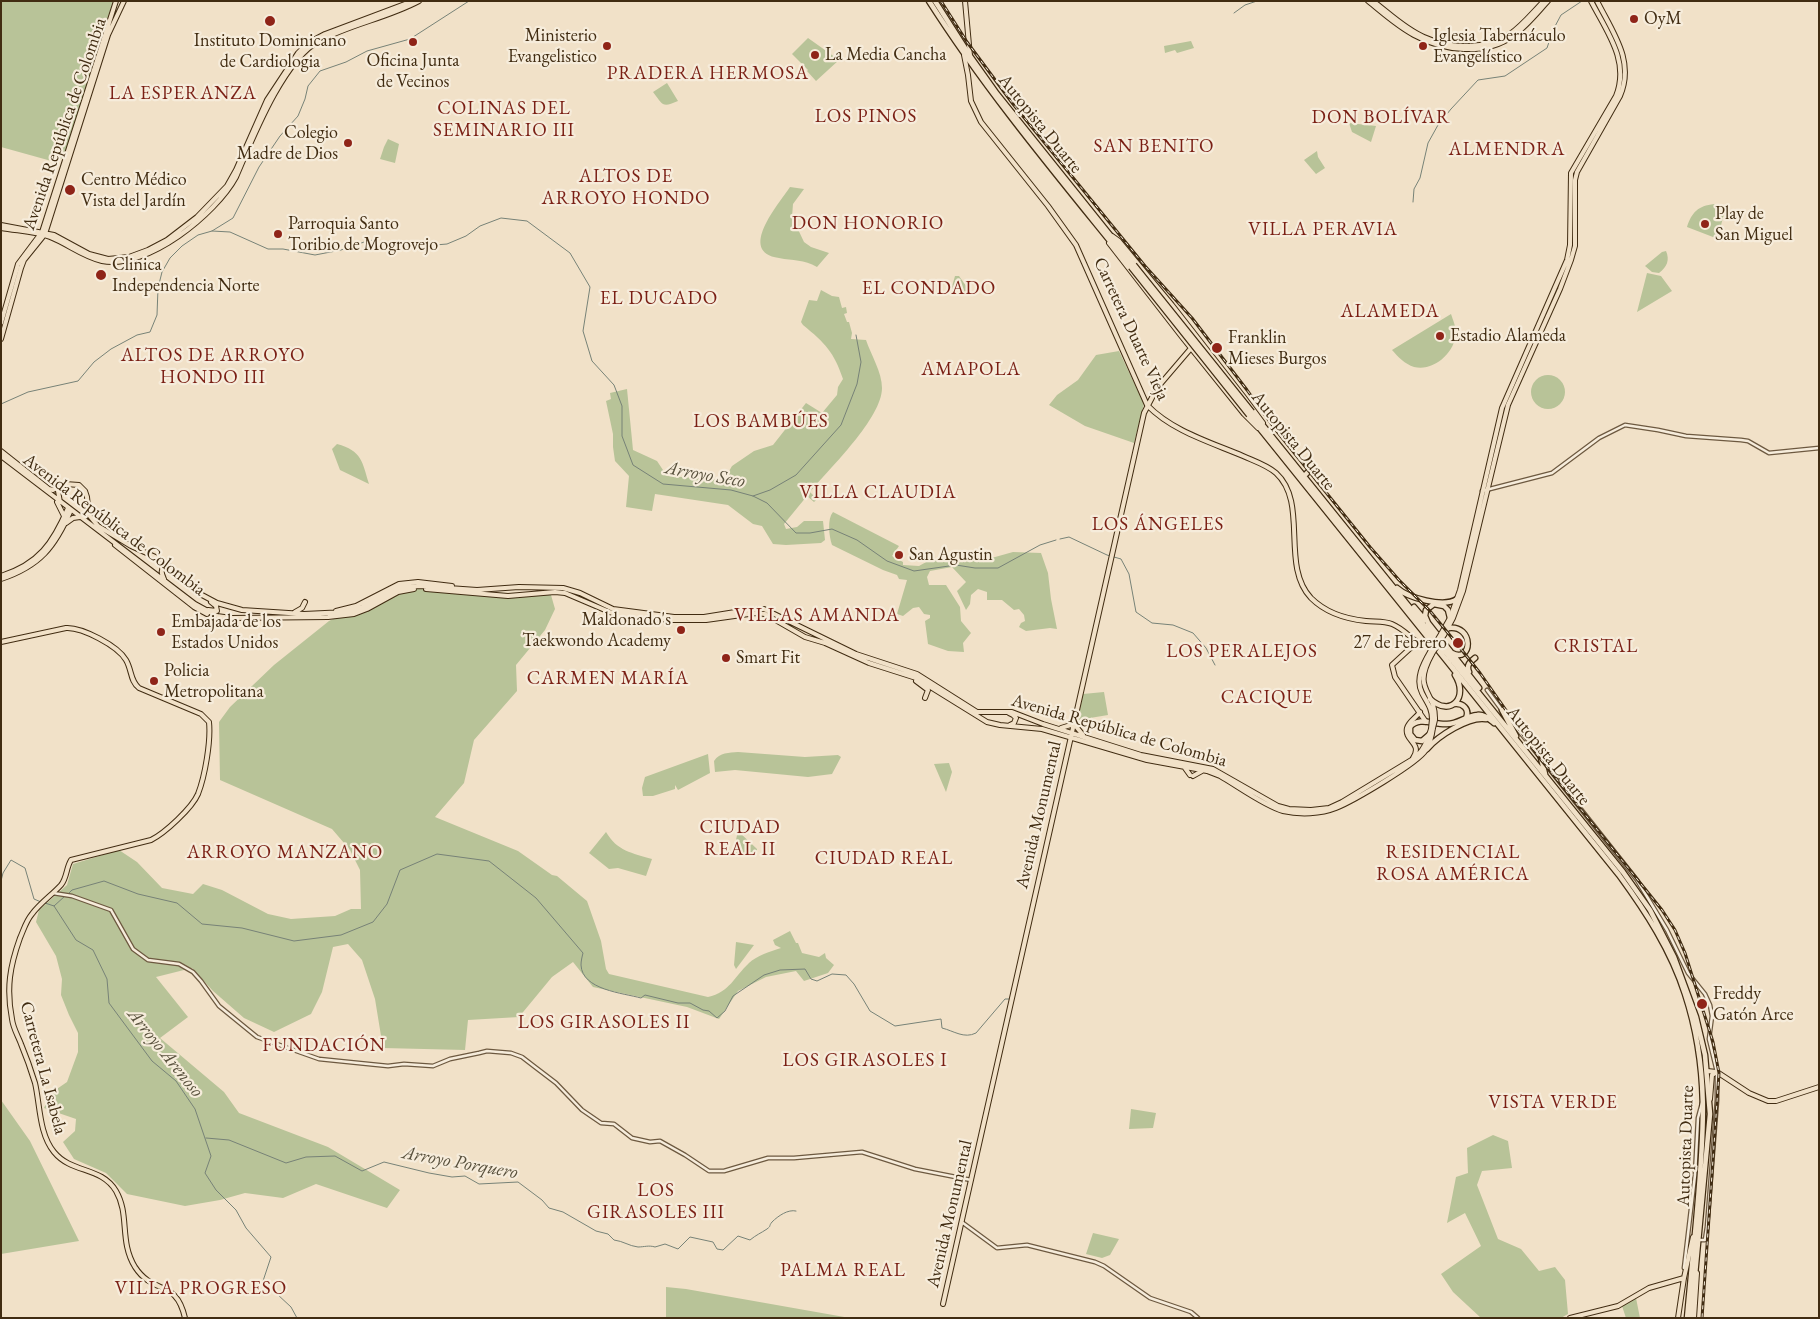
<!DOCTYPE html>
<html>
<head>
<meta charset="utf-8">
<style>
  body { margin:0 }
  #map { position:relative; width:1820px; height:1319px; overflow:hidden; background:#f1e1c8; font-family:"EB Garamond",serif }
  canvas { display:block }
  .frame { position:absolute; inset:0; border:2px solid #412c12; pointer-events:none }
</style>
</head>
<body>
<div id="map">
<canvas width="1820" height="1319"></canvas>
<div class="frame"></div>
</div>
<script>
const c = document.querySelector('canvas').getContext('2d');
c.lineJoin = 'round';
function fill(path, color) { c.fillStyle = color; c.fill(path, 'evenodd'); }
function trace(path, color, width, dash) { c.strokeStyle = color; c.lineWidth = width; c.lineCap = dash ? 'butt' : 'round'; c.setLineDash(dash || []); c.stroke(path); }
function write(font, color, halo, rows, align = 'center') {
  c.font = font + ' "EB Garamond",serif'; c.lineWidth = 4.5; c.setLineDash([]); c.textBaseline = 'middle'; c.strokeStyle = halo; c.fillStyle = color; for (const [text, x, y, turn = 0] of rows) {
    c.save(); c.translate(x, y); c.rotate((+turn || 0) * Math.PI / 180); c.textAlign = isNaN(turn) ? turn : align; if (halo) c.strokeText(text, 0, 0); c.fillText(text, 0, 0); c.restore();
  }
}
const green = new Path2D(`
  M1,1H113L64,157L55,162L1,147Z
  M808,38L839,60L816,81L807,71L808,70L792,54Z
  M1191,41L1194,48L1177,53L1175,50L1165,53L1164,46Z
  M667,83L678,101C662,108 663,105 653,92Z
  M1349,123L1376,126L1371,142L1352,132Z
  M388,139L399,144L395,163L380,159L384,147Z
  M1317,151L1318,157L1325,168L1316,174L1304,160Z
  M790,187L804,189L793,204L792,217L795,223L804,242L811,247L829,253L817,267C804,259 793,261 779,258C737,252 778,205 790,187Z
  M1714,204L1726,206L1718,237H1713L1687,227C1692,212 1698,206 1714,204Z
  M1666,251C1670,260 1667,267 1659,273L1652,272L1645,266L1662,252Z
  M1647,273L1661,276L1672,291L1637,312Z
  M955,276H959L969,290L964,292L951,290Z
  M821,290L832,296L839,297L842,308L846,307L847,313L844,314L847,322H849L852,333L851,339L866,340C871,355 882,372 882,388C882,418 830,468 810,492L817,499L814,502L807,496L784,524L786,529L797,527L804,521H823L825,540L821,543L786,545L773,544L762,526L753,524L728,505L655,494L652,511L626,507L629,476L615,461L613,447V434L606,401L611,399L610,393L627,389L633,450L657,461L667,476L724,480L732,466L754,451L773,445L806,403L822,413L837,395L838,387L843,379C834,352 825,343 803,325L801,322L809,300L817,301Z
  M1451,314C1453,320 1456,327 1456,333C1455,353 1433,372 1414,367C1405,364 1398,357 1392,350Z
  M1119,351L1144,404L1134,443L1085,426L1049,405L1057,395L1078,380L1096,355Z
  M1531 392a17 17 0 1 1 34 0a17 17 0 1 1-34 0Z
  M337,444C362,451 362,461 369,484L340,470L332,449Z
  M833,512L899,546L892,556L903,562V565L919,566L928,561L975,556L988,559L1013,552L1041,553L1048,573L1051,599L1057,629L1050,628L1026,631L1019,627L1021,623L1025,621L1024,615L1019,609L1014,610L1002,600H987V592L978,589L971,595L970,604L966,610L957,591L966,582L952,567L930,571L927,577L929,585H946L960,607L961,621L971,633L963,643L964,652L948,651L928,644L925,621L930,618V615L924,614L919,607L913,608L903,616L897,614L907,580L899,579L897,575L883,570L832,545C829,536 827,519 833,512Z
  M397,588L551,595L555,609L545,630L516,665L517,691L474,740L464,783L435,817L518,851L552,875L557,876L587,901L601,941L606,969L609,974L708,997C730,992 734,977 749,963C756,956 771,951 781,948L775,945L773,940L790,931L796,943H798L802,953L819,957L825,953L826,958L834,965L828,973L804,981L796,971L766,977L738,991L719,1019L687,1007L593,987L573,962L552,977L519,1017L468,1020L465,1050L383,1048L375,999L362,960L348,944L333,947L322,992L311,1014L274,1032L244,1018L213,991L192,968L156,977L188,1017L160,1038L224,1092L239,1113L328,1147L400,1190L387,1208L316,1184L283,1198L245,1193L220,1200L185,1206L127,1194L106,1173L74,1159L63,1142L75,1131L76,1119L44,1108L51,1093L67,1082L78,1052V1033L69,1015L61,995L62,979L56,956L36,922L39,910L67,885L73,864L119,850L137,862L162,888L193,894L203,884L222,890L268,914L291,919L335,916L351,909H361L360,870L350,850L332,829L220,780L219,722L230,707L274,665L329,621Z
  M1104,692L1108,715L1078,720L1083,694Z
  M738,752L805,757L838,755L841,757L832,774L808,777L735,770L715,772L714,761C720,752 729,753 738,752Z
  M708,754L710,773L678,790L675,785V789L653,796H643L642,788L645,777Z
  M949,763L952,772L946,792L934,764Z
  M738,831L757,849V852L733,856V853Z
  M606,832C617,851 632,853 652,859L646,876L618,868L609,869L589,853Z
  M736,942L754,945L736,969L734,965Z
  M1,1100L30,1141L79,1241L1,1254Z
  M1131,1109L1156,1113L1153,1128L1129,1129Z
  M1493,1135L1508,1141L1512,1168L1482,1171L1477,1185L1498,1239L1521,1249L1539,1271L1555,1267L1565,1280L1568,1314L1561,1318H1481L1453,1292L1441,1274L1481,1246L1465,1213L1447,1223L1456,1177L1468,1173L1467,1148Z
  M1093,1233L1119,1239L1110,1255L1102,1258L1086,1254Z
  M666,1287L686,1289L850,1318H666Z
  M1636,1298L1640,1318H1626L1622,1306Z`);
const stream = new Path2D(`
  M1234,13L1245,5L1257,1
  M1413,202L1414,189L1420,178L1428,143L1438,125L1451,109L1478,80L1505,76L1547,48L1553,30L1561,15L1582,1
  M212,231L230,232L268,249H283L315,255L341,250L370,240L385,244L423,246L447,244L466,236L480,226L501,218L527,221L570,253L590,287L583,331L592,361L614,385L622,406V436L633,465L663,484L731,490L753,496L767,503L796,533H810L832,529L857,540L887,561L914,571L956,565L975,568H998L1040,545L1056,540
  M1,404L28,392L78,381L94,362L111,349L137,335L150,332L157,315L158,288L162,272L170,258L182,246L198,235L212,231L233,218L259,167L280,136L298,116L305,99L308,86L320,71L346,62L367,51L410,39L469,1
  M753,496L770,490L796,475L841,425L857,384L861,362L856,335
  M1060,539L1069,537L1107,555L1121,559L1129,574L1136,612L1152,623L1173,625L1193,633L1206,648L1215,665
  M1,881L3,873L11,860L25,868L34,899L41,902
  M68,894L72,890L104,881L138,894L177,903L202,924L242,928L294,941L341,935L373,922L387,904L400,870L437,854L489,861L536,898L583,953C582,957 581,961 581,965C582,990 623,993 641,998L645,995L678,1003H690L703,1010L709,1011L717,1018L725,1011L733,996L764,975L780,970L805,969L811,979L817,981L832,974L846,975L854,984L870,1011L895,1026L941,1019L942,1028C954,1031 964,1039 976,1033L1005,999H1009
  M45,903L54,906L65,896
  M54,906L76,940L93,950L107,979L109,1003L152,1061L176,1081L195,1109L211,1156L205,1173L216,1190L236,1210L246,1228L271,1257L263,1281L291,1307L297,1318
  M206,1138L229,1140L286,1163L306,1157L335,1156L362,1171L384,1162L429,1173L452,1177L465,1176L479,1184L518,1182L542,1200L549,1208L563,1212L596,1231L608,1234L614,1240C623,1241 629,1246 638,1247C644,1247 649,1245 655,1247L665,1244L678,1249L690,1237L713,1242L717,1249L723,1250L738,1236L750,1240C756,1235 761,1233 767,1229C772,1225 768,1227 772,1222C778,1216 788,1209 796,1211`);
const minor = new Path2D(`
  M1482,491L1552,473L1599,438L1625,425L1658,430L1686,436L1741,440L1748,441L1769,453L1819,448
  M1487,690L1501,709
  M1508,717L1637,880L1667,930L1688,973L1705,994L1710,1005L1712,1016L1709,1039L1717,1072V1100L1707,1227L1705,1240H1699
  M53,893L72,896L111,910L133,949L148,960L179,964L193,972L201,981L219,1006L257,1037L319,1059L388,1066L404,1064L433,1066L450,1059L479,1053L487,1051L511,1053L522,1057L535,1067L556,1083L582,1110L601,1123L614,1124L632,1138L650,1142L660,1141L685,1155L709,1171H724L768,1158H794L862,1152L915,1169L971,1180
  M963,1223L997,1248L1027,1245L1095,1262L1104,1266L1150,1298L1191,1312L1198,1318
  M1684,1268L1695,1175L1698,1118L1702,1103`);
const major = new Path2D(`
  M965,1L970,56
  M1368,1C1383,13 1397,26 1414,35C1443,51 1485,56 1513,36C1526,27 1537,13 1548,1
  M1373,1C1389,13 1405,29 1424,37C1450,49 1486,50 1510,34C1523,25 1533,12 1544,1
  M964,55L968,75L971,101L981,122L1048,206L1076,245L1147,405C1172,431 1210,442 1243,456C1254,461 1267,465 1276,473C1309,503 1280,565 1311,598C1326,613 1346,619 1366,621C1375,622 1384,621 1392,624C1402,628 1409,636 1417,642L1392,665L1395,677L1426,722
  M1,225L54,235L89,254L108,259L129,257L148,250L167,240L197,217L227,186L236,170L267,100L298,53L308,43L325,34L413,1
  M1,228C17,231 35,231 50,237C68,244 83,257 102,261C147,270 216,214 236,177C252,140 283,60 319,41C351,24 387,18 419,1
  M1112,236L1119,241L1172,305L1243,396L1263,423
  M1109,243L1182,337L1244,414L1258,428
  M1,323L18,264L42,232L116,1
  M1,339L21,268L24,260L45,234L108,35L124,1
  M1,451L49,489L53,490L65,484L79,485L85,491L87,497L89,515L98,526L131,546L162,560L185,582L202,595L217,603L242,610L304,614L346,612L361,608L398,588L420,586L477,590L519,587L563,588L580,593L613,609L674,617H704L754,609H764L856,654L917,674L977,712H1012L1043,724L1141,755L1213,769L1278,806L1289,809L1311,810L1329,808L1342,802L1413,759C1424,751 1427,741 1431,729
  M1,456L195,604L217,616L231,618L328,617L354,614L367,609L398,592L414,589
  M57,502L64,516
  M60,502L58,491L62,485
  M66,523L73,518L80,517
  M115,545L194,607L207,614
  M1,576C39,564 53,543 68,508
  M1,579C40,566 55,547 71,510
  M164,579C162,574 160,571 164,566H169
  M426,589L508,596L555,592L565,593L612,613L669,620H706L756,613L765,614L805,637L825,643L869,663L916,678L987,722L1000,725L1042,729L1147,760L1207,771L1220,776C1236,785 1266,807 1283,811C1300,815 1321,814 1336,808C1353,801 1417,764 1426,750C1430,744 1432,735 1433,728
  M208,610L217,611L216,606L211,602
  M336,611L356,606L399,584L418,582L452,586
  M295,612L302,608L305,602
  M619,615L623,618L625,623
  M1441,634L1450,618L1460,590L1502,408L1567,260L1570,245L1571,173L1616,96C1630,61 1607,32 1591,1
  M1444,635L1453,618L1463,591L1508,405L1560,289L1571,260L1575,246V180L1577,172L1620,96C1635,61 1613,33 1597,1
  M1,642L66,628C82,627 118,646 126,660C132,670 130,681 139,688L201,714L209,722C211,741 205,776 198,794C192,808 165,833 151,840L71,860C66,868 67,878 61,885C52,895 40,903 32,914C26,921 24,929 20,938C10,966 6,988 12,1019C13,1028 18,1036 21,1044C26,1056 31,1070 35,1083C40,1104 39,1134 54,1152C72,1174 101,1166 116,1191C130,1215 119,1241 135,1267C154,1296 176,1278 185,1318
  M1430,652C1423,664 1415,679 1422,693C1427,703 1432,708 1432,719
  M1432,654C1411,692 1436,689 1435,720
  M916,681L928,690L925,698
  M1009,713L1013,715L1016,718L1014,723L1010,725
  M1061,728L1074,724L1083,735
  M1413,758C1423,743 1404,741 1407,728C1409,721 1416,718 1420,712
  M1185,768L1190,775
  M1193,776L1202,771
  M1707,1071L1717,1072L1749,1093L1768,1101H1776L1819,1087
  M1710,1099L1712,1075L1717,1072
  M943,1304L1144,413L1157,388L1198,340
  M1570,1318L1618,1306L1649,1288L1684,1278
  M1678,1318L1684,1278L1693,1237
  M1694,1318L1697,1273`);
const highway = new Path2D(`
  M929,1C989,95 1061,180 1131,267
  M935,1L970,56L997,94L1134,265
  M1252,412L1623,872L1650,910L1674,957L1696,1017L1705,1055L1710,1114L1691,1318
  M1249,415L1619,875C1646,912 1671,950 1685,994C1711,1073 1703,1142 1696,1223C1693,1255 1690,1286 1687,1318
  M1304,476L1311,469
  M1397,588C1408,598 1444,608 1457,599
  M1414,607L1425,620
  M1450,618L1448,610L1444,606L1434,604L1426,610L1425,616L1428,623L1479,688
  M1448,628C1474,624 1473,664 1452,653
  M1469,672C1466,665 1470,662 1475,658
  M1430,699C1451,718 1469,697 1455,675
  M1454,704C1463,703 1470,709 1466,718
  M1502,710L1516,736
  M1429,735L1422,741L1415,740L1410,734V727C1419,716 1434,725 1447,724C1458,724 1466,716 1477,715C1484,714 1489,719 1494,723
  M1427,749C1438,736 1469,716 1486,719
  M1541,758L1545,774`);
const rail = new Path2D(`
  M941,1L967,42L1013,104L1145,266L1192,318L1247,390L1275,429L1370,547L1399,580L1430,611L1457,644L1480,673L1538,756L1662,910L1675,930L1685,953L1713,1042L1719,1073L1702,1318`);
const majorBridge = new Path2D(`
  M1430,652L1441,634
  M1432,654L1444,635
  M1433,728L1435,720
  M1431,729L1432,719`);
const highwayBridge = new Path2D(`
  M1134,265L1252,412
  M1131,267L1249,415`);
const markers = [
  [1634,19,5,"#8f2418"],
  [270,21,6,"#8f2418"],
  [413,42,5,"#8f2418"],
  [607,46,5,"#8f2418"],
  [1423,46,5,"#8f2418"],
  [815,55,5,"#8f2418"],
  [348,143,5,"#8f2418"],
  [70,190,6,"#8f2418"],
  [1705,224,5,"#8f2418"],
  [278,234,5,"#8f2418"],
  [101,275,6,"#8f2418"],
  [1440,336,5,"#8f2418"],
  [1217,348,6,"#8f2418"],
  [899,555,5,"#8f2418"],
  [681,630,5,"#8f2418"],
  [161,632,5,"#8f2418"],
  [1458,643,6,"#8f2418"],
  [726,658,5,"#8f2418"],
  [154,681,5,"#8f2418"],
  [1702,1004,6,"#8f2418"]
];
const poiNames = [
  ["OyM",1644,19],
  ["Ministerio",597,36,"right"],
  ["Evangelistico",597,57,"right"],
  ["Iglesia Tabernáculo",1433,36],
  ["Evangelístico",1433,57],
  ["Instituto Dominicano",270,41,"center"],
  ["de Cardiologia",270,62,"center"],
  ["La Media Cancha",825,55],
  ["Oficina Junta",413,61,"center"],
  ["de Vecinos",413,82,"center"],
  ["Colegio",338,133,"right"],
  ["Madre de Dios",338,154,"right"],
  ["Centro Médico",81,180],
  ["Vista del Jardín",81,201],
  ["Play de",1715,214],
  ["San Miguel",1715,235],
  ["Parroquia Santo",288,224],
  ["Toribio de Mogrovejo",288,245],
  ["Clinica",112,265],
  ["Independencia Norte",112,286],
  ["Estadio Alameda",1450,336],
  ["Franklin",1228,338],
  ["Mieses Burgos",1228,359],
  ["San Agustin",909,555],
  ["Maldonado's",671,620,"right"],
  ["Taekwondo Academy",671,641,"right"],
  ["Embajada de los",171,622],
  ["Estados Unidos",171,643],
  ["27 de Febrero",1447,643,"right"],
  ["Smart Fit",736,658],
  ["Policia",164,671],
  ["Metropolitana",164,692],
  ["Freddy",1713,994],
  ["Gatón Arce",1713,1015]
];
const streetNames = [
  ["Avenida República de Colombia",65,124,-71],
  ["Autopista Duarte",1040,124,51],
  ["Carretera Duarte Vieja",1131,329,65],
  ["Autopista Duarte",1293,441,51],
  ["Avenida República de Colombia",114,525,37],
  ["Avenida República de Colombia",1119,731,16],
  ["Autopista Duarte",1548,756,51],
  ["Avenida Monumental",1039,815,-77],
  ["Carretera La Isabela",43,1068,75],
  ["Autopista Duarte",1686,1146,-88],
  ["Avenida Monumental",950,1214,-77]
];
const neighbourhoodNames = [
  ["PRADERA HERMOSA",708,74],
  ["LA ESPERANZA",183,94],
  ["COLINAS DEL",504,109],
  ["SEMINARIO III",504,131],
  ["LOS PINOS",866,117],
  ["DON BOLÍVAR",1381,118],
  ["SAN BENITO",1154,147],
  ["ALMENDRA",1507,150],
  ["ALTOS DE",626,177],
  ["ARROYO HONDO",626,199],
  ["DON HONORIO",868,224],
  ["VILLA PERAVIA",1323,230],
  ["EL CONDADO",929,289],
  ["EL DUCADO",659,299],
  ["ALAMEDA",1390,312],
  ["ALTOS DE ARROYO",213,356],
  ["HONDO III",213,378],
  ["AMAPOLA",971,370],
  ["LOS BAMBÚES",761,422],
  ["VILLA CLAUDIA",878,493],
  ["LOS ÁNGELES",1158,525],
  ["VILLAS AMANDA",817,616],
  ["CRISTAL",1596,647],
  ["LOS PERALEJOS",1242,652],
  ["CARMEN MARÍA",608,679],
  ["CACIQUE",1267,698],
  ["CIUDAD",740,828],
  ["REAL II",740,850],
  ["ARROYO MANZANO",285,853],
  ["RESIDENCIAL",1453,853],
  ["ROSA AMÉRICA",1453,875],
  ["CIUDAD REAL",884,859],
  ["LOS GIRASOLES II",604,1023],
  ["FUNDACIÓN",324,1046],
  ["LOS GIRASOLES I",865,1061],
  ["VISTA VERDE",1553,1103],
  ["LOS",656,1191],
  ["GIRASOLES III",656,1213],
  ["PALMA REAL",843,1271],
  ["VILLA PROGRESO",201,1289]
];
const waterNames = [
  ["Arroyo Seco",705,475,10],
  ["Arroyo Arenoso",165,1053,51],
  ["Arroyo Porquero",460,1163,10]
];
fill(green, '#b8c398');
trace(stream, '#778277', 1);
trace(minor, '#6d5940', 5);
trace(major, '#412c12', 6);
trace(highway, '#412c12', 7);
trace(minor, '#f6ecdb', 2.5);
trace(major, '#f1e1c8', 4);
trace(highway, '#f1e1c8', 4.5);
trace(rail, '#412c12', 3);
trace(rail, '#f6ecdb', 1, [4]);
trace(majorBridge, '#412c12', 6, []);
trace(highwayBridge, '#412c12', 7, []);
trace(majorBridge, '#f1e1c8', 4);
trace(highwayBridge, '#f1e1c8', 4.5);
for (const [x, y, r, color] of markers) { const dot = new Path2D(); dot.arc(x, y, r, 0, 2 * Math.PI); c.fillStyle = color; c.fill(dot); trace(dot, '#f6ecdb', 2); }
write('18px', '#412c12', '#f6ecdb', poiNames, 'left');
write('18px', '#412c12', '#f6ecdb', streetNames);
c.letterSpacing = '1px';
write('19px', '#7a1f14', '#f6ecdb', neighbourhoodNames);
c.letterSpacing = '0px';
write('italic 19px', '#58503c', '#f6ecdb', waterNames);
</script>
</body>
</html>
